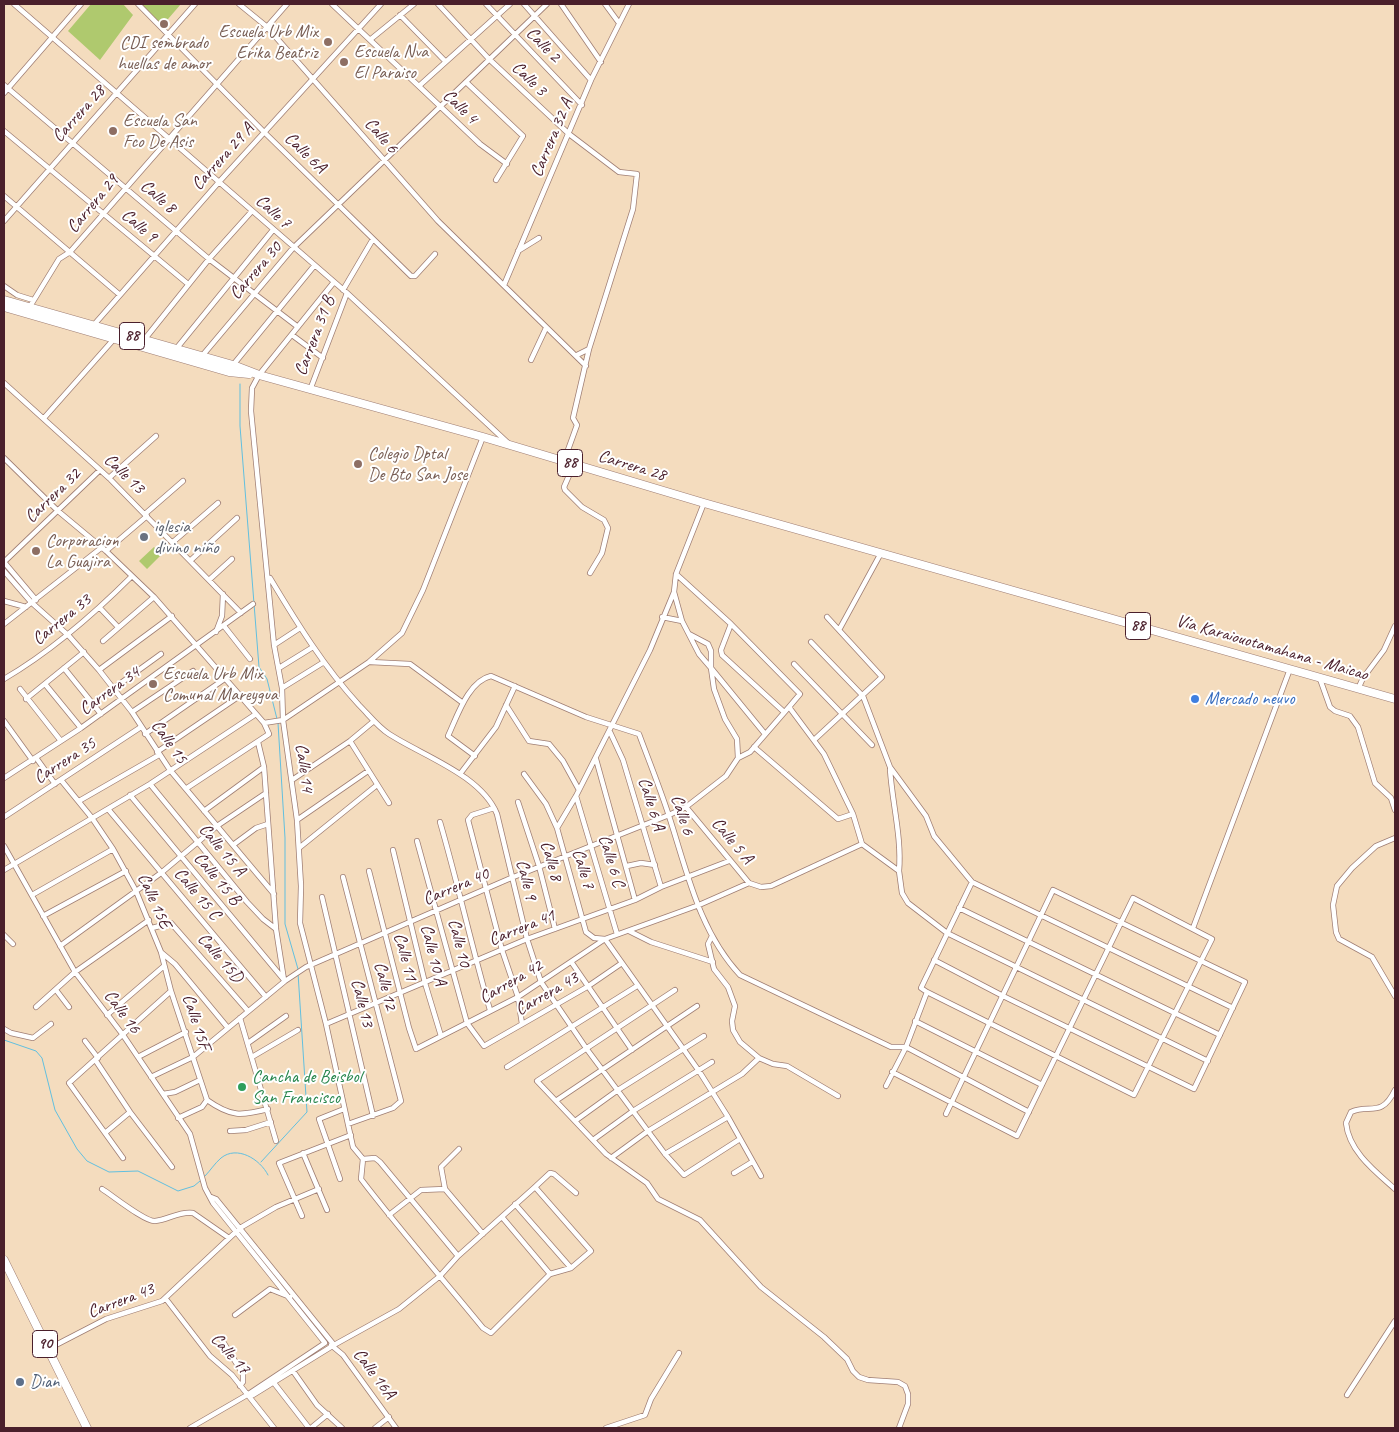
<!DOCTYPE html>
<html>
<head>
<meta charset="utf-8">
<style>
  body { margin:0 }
  #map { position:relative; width:1399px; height:1432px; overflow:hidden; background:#f4dcbe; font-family:Caveat,sans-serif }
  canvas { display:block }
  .frame { position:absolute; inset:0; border:5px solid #4a1f2b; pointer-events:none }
</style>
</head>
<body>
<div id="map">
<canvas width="1399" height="1432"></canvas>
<div class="frame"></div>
</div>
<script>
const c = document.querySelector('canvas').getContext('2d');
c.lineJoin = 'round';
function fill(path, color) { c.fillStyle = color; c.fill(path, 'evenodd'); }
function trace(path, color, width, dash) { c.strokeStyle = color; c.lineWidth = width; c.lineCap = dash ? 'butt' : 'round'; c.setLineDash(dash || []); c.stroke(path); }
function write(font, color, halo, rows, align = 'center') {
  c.font = font + ' Caveat,sans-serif'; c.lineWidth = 4; c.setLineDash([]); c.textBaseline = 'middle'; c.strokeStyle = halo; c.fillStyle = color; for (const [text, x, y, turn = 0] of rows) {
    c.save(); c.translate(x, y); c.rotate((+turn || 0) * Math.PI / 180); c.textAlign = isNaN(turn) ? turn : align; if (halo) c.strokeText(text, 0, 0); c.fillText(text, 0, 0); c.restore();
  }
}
const green = new Path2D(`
  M91,4H123L133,15L100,60L68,31Z
  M140,4H181L162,26Z
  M154,547L161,555L147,569L139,561Z`);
const stream = new Path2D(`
  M240,384V426L259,667L267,679L277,719
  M278,723L285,838V924L298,969
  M4,1040L36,1051L42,1058L55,1110L77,1149L87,1161L109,1172L138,1171L178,1191L194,1186L200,1181
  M261,1162L307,1112L298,973
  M205,1176C210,1171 215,1163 221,1158C237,1145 260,1159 268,1175`);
const street = new Path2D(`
  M14,4L347,293L508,443
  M138,4L264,132L411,276H415L435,254
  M239,4L266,26L438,221L586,366
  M332,4L480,144L507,164
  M438,4L489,59L569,134L619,172L637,174L633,209L589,349L573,418L577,425L564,461
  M486,4L582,105
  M524,4L591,80
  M561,4L601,62
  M605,4L619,23
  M400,15L445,61
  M371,39L414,4
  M466,82L523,136L496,180
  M4,85L209,259L298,327
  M419,86L510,4
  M4,93L81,4
  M4,131L188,284
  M4,196L120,295
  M4,221L195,4
  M518,251L539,238
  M334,282L259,375L252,388L251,411L274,645L282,688L283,720L297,820L301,886L300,923L326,1024L353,1147L363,1159
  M504,285L591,80L629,4
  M4,286L17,295L33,300
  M343,290L373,239
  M29,308L59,259L70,252L287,4
  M92,327L219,182L381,4
  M292,335L323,358
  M144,340L209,259L252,211
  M176,349L273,230
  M577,355L589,349
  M202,356L293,248L547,4
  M531,360L546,328
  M233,365L314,266
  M4,383L109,478L241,613
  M310,390L347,293
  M44,418L114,339
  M4,458L58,511L106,551L154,597L264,723L269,734L187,788
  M574,464L564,487L565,490L582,507L604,520L608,528L602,553L590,573
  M109,478L156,436
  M145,514L183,481
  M173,542L218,503
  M106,551L147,516
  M191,560L237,518
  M4,562L100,470
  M4,562L36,600
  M4,571L31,602L69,636L99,670L132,712L170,770L274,894
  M676,574L731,624
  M270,578C297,623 324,667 359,705C369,715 378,727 389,734C423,756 481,775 497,814L527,939L541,982L586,1048L665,1154L684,1175L740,1139
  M209,580L232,559
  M674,592L682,621
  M4,601L26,607
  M100,608L118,627
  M4,624L101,548
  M224,626L250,659
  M839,630L881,553
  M216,632L222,616L223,594
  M689,634L708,644L711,651V668L765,734
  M103,641L154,597
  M811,642L863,696L890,767L926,816L934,836L972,882L1233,1008
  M274,645L300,628
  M370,662L410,664L463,703
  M794,664L872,745
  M64,668L101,714
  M279,668L313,647
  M99,670L172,616
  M4,679C52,651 93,615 132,576
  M1320,679L1330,707L1335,711L1350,716L1358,727L1375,783L1391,798L1395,810
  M45,684L81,728
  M114,688L161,654
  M282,688L324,662
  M20,689L61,741
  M1358,689L1363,678L1384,650L1395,626
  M26,699L84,652
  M506,705L529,741L549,744L563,761L579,790
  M132,712L193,671
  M784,712L722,655L721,650L731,624L800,694L789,707
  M4,721L33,761
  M264,723L283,720L369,662L402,633L423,590L483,437
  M610,732L623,760L661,887
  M145,734L226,678
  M814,740L882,677L827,617
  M350,741L389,803
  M258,742L264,767L276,929L284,980
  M754,747L838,819L853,814
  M157,752L241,695
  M475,756L448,736C457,717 468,681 491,676L586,717L639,734C649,761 660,788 669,816C687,871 699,931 740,975L891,1047H906L1029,1112
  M738,758L750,752L789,707L824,754L853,814L862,844
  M37,759L55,784
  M596,759L635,900
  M890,769C892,802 902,838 899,871
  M460,774L496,727L515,686
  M524,774L546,804L557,828L586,932L594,938L605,939L699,1071L728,1117L761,1176
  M4,778L81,728L253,604
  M61,780L92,818L113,849L136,891L161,952L171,991L207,1100C231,1117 241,1116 268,1109
  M292,780L350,741L374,721
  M150,784L247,902L263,919L276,929
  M130,795L285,981
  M576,796L617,934
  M79,801L159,755
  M518,802L539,866L555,929
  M686,807L749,883L761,887L771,886L862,844L899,871L902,893L908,903L947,933L1208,1061
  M494,808L472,815L468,820L502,950L518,997L522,1024
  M108,809L266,997
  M204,811L264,767
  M4,817L141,727
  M297,820L368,771
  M440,822C458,884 472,948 490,1010
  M557,828L576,796L650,650L674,592L676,574L704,503
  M1395,838L1376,846L1352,868L1337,886L1333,905L1336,932L1339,939L1372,957L1395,996
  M417,841L467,1023L484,1046L587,987L622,963
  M233,845L256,828L268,824
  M4,846L75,972L123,1035L190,1134L205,1188L213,1203L325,1343
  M299,848L377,785
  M393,850L425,983L441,1036
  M627,866L641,863L655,865
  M4,870L150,784L256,714
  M369,871L409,1028L416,1049L518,997L605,939L699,905L749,883
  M343,877L401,1101L393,1108L348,1124
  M32,895L113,849
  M322,897L373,1116
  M959,908L1220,1035
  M43,916L126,871
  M152,928L171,923L248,1011
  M1193,928L1290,669
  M629,931L651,942L713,962
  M4,935L13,944
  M712,936L708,944L714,969L728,987L735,1006L732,1021L733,1030L740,1042L759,1058L773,1064L787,1066L838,1096
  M60,946L161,873L217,826L266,793
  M162,953L175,964L228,1028
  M934,960L1003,996L1194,1089L1245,982L1053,890L946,1114
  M572,963L632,1050
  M56,990L69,1007
  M675,990L537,1081L606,1154L647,1183L658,1199L700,1220L761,1287L824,1337L847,1359L853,1371L859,1377L868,1380L898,1382L905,1386L908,1394V1404L899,1428
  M36,1007L75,972L149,920
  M107,1015L164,966
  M240,1018L276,1141
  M915,1021L1042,1085
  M326,1024L527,939L635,900L661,887L729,861
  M4,1029L11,1033L33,1038L51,1024
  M85,1041L98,1058
  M248,1043L286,1016
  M138,1057L186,1032
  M252,1057L298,1030
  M96,1061L130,1112L172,1167
  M507,1067L637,986
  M892,1072L1017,1136C1056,1057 1094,977 1133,898L1212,939L1134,1095L927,992
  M151,1077L193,1057L285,981L306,967L511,878L669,815L686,807L726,776L738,758L737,739L725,719L714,689L711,668L699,654L682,621L662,617
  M886,1086L906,1047L927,992L921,988L972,882
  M1395,1090C1381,1119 1369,1103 1351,1112L1346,1123C1349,1152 1376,1172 1395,1189
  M163,1094L175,1092L200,1080
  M557,1100L697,1006
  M178,1118L202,1107L207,1100
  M575,1121L618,1090L704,1036
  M230,1131L246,1130L271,1122
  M105,1133L130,1112
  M593,1140L633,1111L712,1062
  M459,1149L441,1167L445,1189L483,1234
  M303,1153L327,1210
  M665,1154L728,1117
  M123,1158L69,1083L171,991
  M611,1158L648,1131L742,1074L759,1058
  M363,1159L375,1158L380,1162L458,1256
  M734,1173L752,1162
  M340,1179L319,1119L344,1109
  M535,1187L550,1173L554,1174L576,1193
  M102,1189C112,1195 145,1222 155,1221C168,1220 179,1211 193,1213L229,1238
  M211,1197L216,1199L334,1345
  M515,1204L571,1268
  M389,1215L421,1190L445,1189
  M302,1216L279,1163L351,1135
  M502,1217L550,1274
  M166,1299L210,1356L232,1375L274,1428
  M235,1315L270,1289L290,1297
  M222,1340L243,1374V1382L240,1386
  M331,1345L343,1355L396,1428
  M48,1349L106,1319L162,1301L240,1228L276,1207L319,1189
  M293,1371L317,1405L342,1428
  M274,1383L309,1428
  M247,1395H253L334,1345L399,1309L440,1276L458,1256L535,1187L591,1251L571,1268L550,1274L491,1333L483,1328C442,1278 400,1230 361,1179L363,1159
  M1347,1395L1395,1321
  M190,1428L247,1395L325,1343
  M311,1428L328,1414
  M375,1428L389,1417
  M606,1428L645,1415L651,1399L679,1353`);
const highway = new Path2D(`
  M4,300L233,365L259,375L483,437L704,503L1395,699
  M4,307L229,372L249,374
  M4,1260L87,1428`);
const markers = [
  [164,24,5,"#8d6e63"],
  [328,42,5,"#8d6e63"],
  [344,62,5,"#8d6e63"],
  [113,131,5,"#8d6e63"],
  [358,464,5,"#8d6e63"],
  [144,537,5,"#6b7280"],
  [36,551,5,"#8d6e63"],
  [153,684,5,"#8d6e63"],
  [1195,699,5,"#3f7fe0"],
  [242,1087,5,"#2e9e5b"],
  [20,1382,5,"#5c6f8a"]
];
const shields = [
  [132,336,25],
  [570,463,25],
  [1138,626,25],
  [45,1344,25]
];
const shieldNames = [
  ["88",132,336],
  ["88",570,463],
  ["88",1138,626],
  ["90",45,1344]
];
const educationNames = [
  ["Escuela Urb Mix",318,32,"right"],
  ["Erika Beatriz",318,53,"right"],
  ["CDI sembrado",164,43,"center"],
  ["huellas de amor",164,64,"center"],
  ["Escuela Nva",354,52],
  ["El Paraiso",354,73],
  ["Escuela San",123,121],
  ["Fco De Asis",123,142],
  ["Colegio Dptal",368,454],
  ["De Bto San Jose",368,475],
  ["Corporacion",46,541],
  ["La Guajira",46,562],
  ["Escuela Urb Mix",163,674],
  ["Comunal Mareygua",163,695]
];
const streetNames = [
  ["Calle 2",543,45,46],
  ["Calle 3",529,79,44],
  ["Calle 4",460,107,44],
  ["Carrera 28",79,114,-48],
  ["Calle 6",381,136,49],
  ["Carrera 32 A",552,138,-67],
  ["Calle 6A",305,153,44],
  ["Carrera 29 A",223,157,-48],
  ["Calle 8",158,197,41],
  ["Carrera 29",93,204,-50],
  ["Calle 7",273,212,42],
  ["Calle 9",139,226,41],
  ["Carrera 30",256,271,-49],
  ["Carrera 31 B",315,336,-69],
  ["Carrera 28",632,466,17],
  ["Calle 13",124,474,44],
  ["Carrera 32",53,496,-44],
  ["Carrera 33",62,620,-39],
  ["Vía Karaiouotamahana - Maicao",1272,648,16],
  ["Carrera 34",110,691,-36],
  ["Calle 15",169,742,55],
  ["Carrera 35",65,761,-33],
  ["Calle 14",304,768,82],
  ["Calle 6 A",651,804,73],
  ["Calle 6",682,815,72],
  ["Calle 5 A",732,841,50],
  ["Calle 15 A",222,850,50],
  ["Calle 8",551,861,74],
  ["Calle 6 C",611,861,73],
  ["Calle 7",583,869,73],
  ["Calle 15 B",217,879,50],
  ["Calle 9",526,880,76],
  ["Carrera 40",456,887,-23],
  ["Calle 15 C",197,894,50],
  ["Calle 15E",154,901,66],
  ["Carrera 41",522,928,-22],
  ["Calle 10",459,943,76],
  ["Calle 10 A",433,955,76],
  ["Calle 11",405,957,75],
  ["Calle 15D",220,958,49],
  ["Carrera 42",511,982,-30],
  ["Calle 12",385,986,76],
  ["Carrera 43",547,994,-30],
  ["Calle 13",362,1003,76],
  ["Calle 16",122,1012,54],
  ["Calle 15F",196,1022,72],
  ["Carrera 43",121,1301,-21],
  ["Calle 17",230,1354,48],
  ["Calle 16A",374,1374,53]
];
const worshipNames = [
  ["iglesia",154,527],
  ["divino niño",154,548]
];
const shopNames = [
  ["Mercado neuvo",1205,699]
];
const leisureNames = [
  ["Cancha de Beisbol",252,1077],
  ["San Francisco",252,1098]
];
const serviceNames = [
  ["Dian",30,1382]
];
fill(green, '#afc96e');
trace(stream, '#61bfdf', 1);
trace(street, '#9f7e74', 6);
trace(highway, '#9f7e74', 9);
trace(street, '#fff', 4.5);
trace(highway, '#fff', 8);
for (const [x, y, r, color] of markers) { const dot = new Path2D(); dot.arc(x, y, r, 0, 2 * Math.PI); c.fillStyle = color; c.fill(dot); trace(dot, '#fff', 2); }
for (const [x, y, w] of shields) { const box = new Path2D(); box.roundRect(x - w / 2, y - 13.5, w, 27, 4); c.fillStyle = '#fff'; c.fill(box); trace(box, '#4a1f2b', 1); }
write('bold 16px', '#4a1f2b', null, shieldNames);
write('18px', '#785e54', '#fff', educationNames, 'left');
write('18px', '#4a1f2b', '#fff', streetNames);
write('18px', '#5b616d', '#fff', worshipNames, 'left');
write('18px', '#366cbe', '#fff', shopNames, 'left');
write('18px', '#27864d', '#fff', leisureNames, 'left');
write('18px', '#4e5e75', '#fff', serviceNames, 'left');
</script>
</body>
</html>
